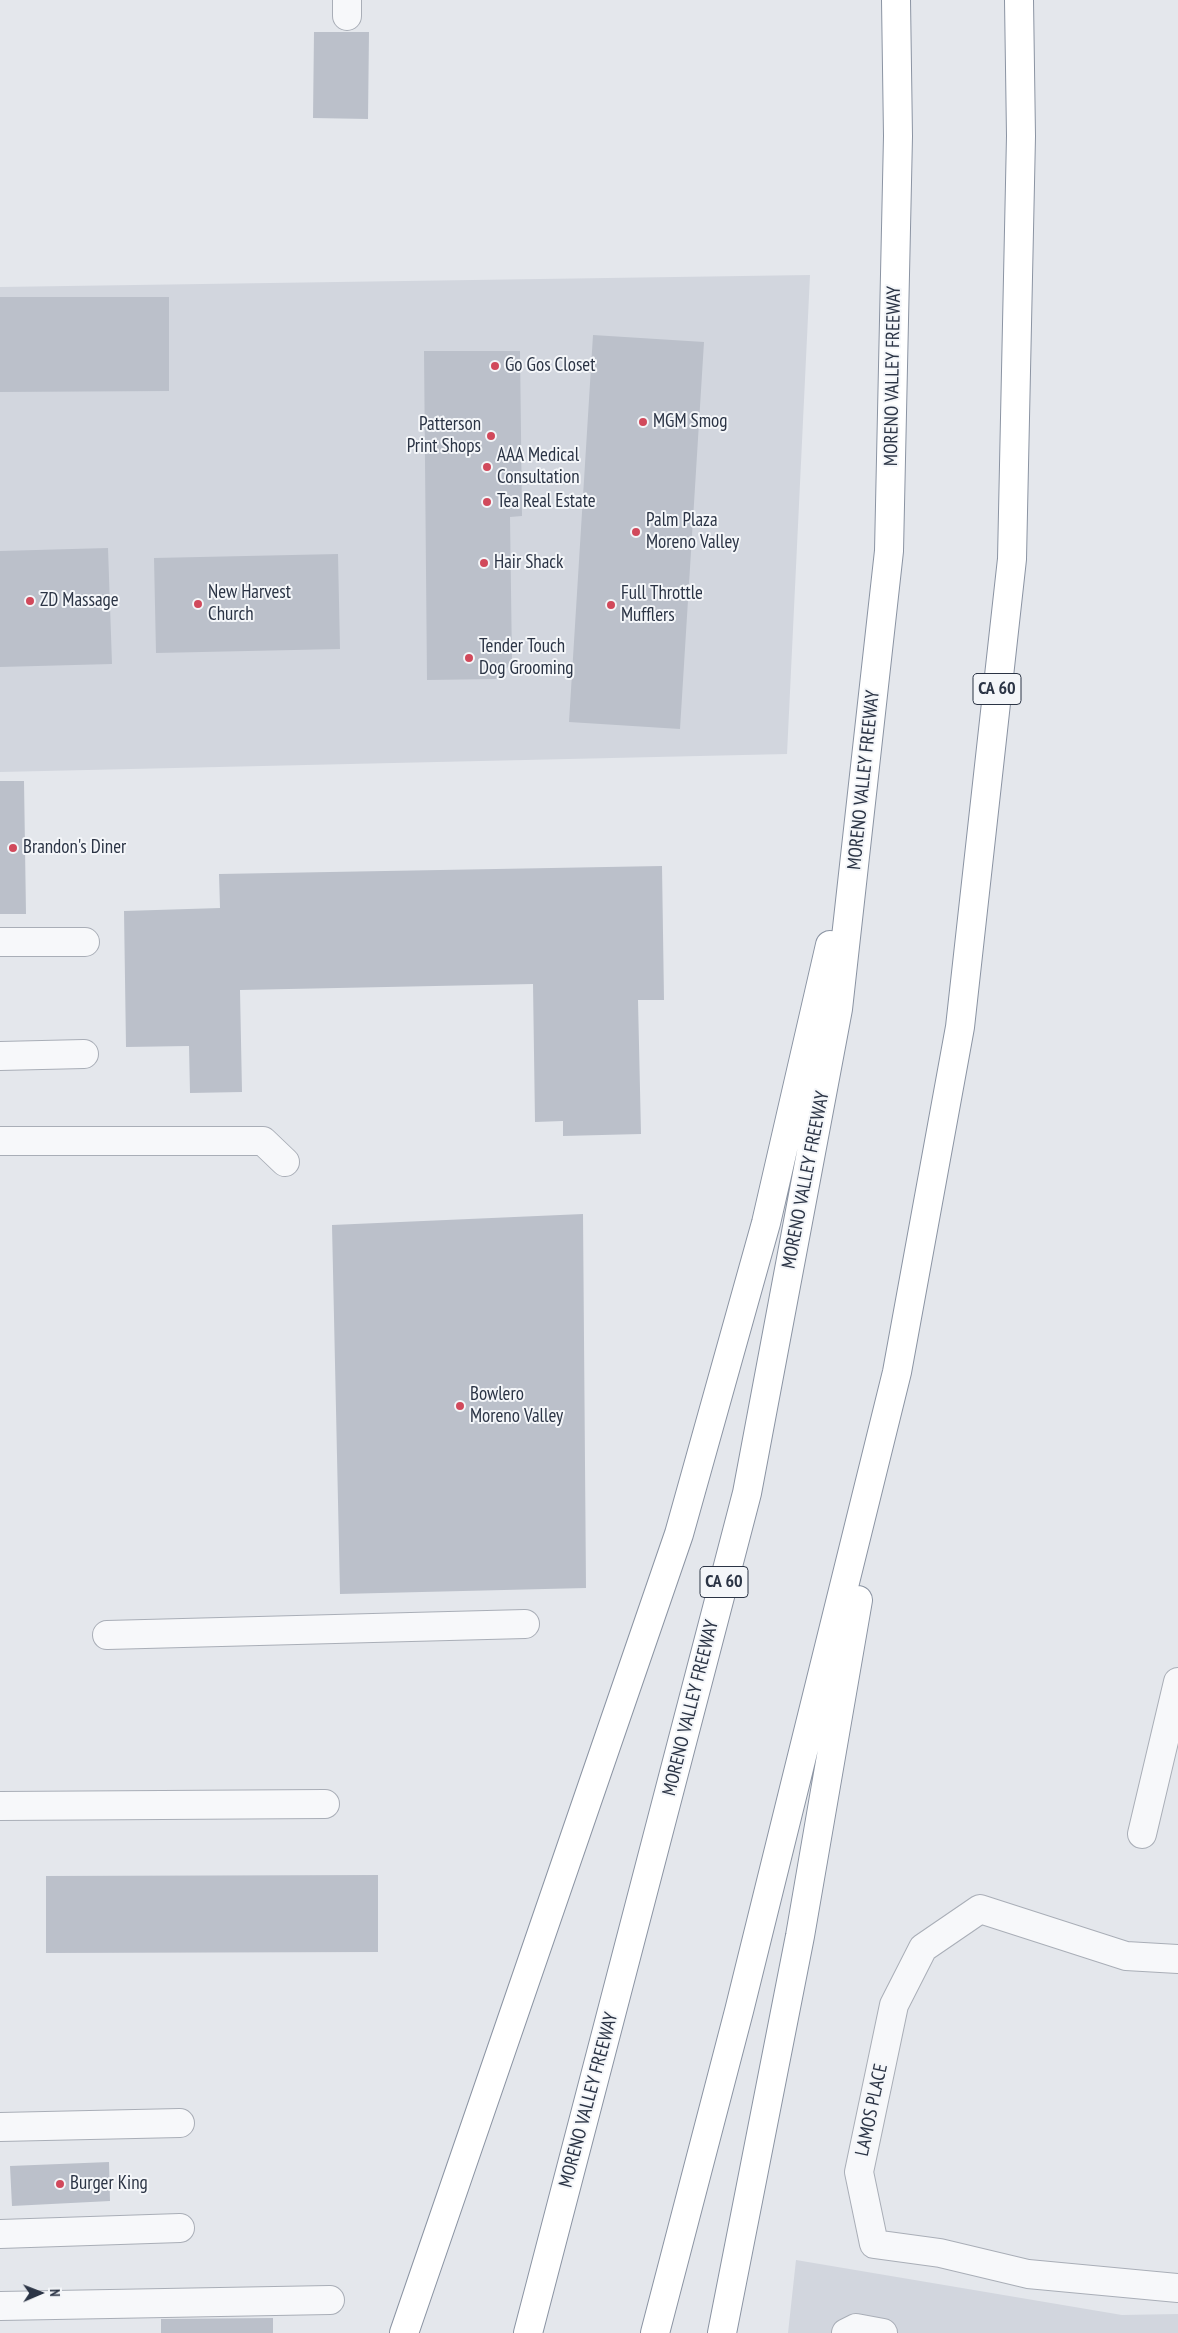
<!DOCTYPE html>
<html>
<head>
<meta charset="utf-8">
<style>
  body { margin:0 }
  #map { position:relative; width:1178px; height:2333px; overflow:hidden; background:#e4e7ec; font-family:"PT Sans Narrow",sans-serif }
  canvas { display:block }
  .north { position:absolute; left:15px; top:2268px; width:50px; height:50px; -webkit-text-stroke:4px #f4f6f9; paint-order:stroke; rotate:89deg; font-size:14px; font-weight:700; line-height:20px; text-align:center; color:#2b3445 }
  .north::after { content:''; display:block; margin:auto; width:18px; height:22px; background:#2b3445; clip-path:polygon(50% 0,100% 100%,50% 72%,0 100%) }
</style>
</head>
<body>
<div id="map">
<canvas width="1178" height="2333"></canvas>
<div class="north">N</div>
</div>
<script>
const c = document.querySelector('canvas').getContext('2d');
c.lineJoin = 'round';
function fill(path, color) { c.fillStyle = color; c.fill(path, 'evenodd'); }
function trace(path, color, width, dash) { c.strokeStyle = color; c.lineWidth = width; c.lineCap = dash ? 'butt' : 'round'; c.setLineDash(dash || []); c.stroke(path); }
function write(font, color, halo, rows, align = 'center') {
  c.font = font + ' "PT Sans Narrow",sans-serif'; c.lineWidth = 4; c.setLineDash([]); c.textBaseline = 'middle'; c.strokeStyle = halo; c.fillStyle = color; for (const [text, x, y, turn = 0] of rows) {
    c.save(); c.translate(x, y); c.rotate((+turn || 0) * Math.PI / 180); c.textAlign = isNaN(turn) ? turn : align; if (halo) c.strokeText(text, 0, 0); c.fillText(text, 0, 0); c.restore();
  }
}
const built = new Path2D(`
  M810,275L787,754L0,772V287Z
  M796,2260L1122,2315L1178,2314V2333H788Z`);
const building = new Path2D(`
  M314,32H369L368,119L313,118Z
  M0,297H169V391L0,392Z
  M593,335L704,342L680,729L569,722Z
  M424,351H520L522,516L510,517L512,663L496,679L427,680Z
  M108,548L112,664L0,667V551Z
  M338,554L340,649L156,653L154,558Z
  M0,781H24L26,914H0Z
  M662,866L664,1000H638L641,1134L563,1136V1121L535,1122L533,984L240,990L242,1092L190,1093L189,1046L126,1047L124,911L220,908L219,874Z
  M583,1214L586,1588L340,1594L332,1225Z
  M378,1875V1952L46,1953V1876Z
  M109,2162L110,2201L12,2206L10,2166Z
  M273,2318V2333H161V2319Z`);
const minor = new Path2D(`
  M347,16V0
  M0,942H85
  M0,1056L84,1054
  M0,1141H263L285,1162
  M107,1635L525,1624
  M0,1806L325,1804
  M1142,1834L1178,1682
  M1178,1959L1126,1956L980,1909L923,1948L894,2005L859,2172L874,2244L940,2253L1028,2274L1178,2288
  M0,2127L180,2123
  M0,2234L180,2228
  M0,2306L330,2300
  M846,2333L856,2328L883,2333`);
const highway = new Path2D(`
  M404,2333L679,1534L766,1223L830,945
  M528,2333L747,1493L838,1009L889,551L898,136L896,0
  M655,2333L739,2011L897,1372L960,1027L1012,559L1021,136L1019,0
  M722,2333L800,1936L858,1600`);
const markers = [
  [495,366,5,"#d1495b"],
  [643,422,5,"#d1495b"],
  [491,436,5,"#d1495b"],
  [487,467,5,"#d1495b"],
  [487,502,5,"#d1495b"],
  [636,532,5,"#d1495b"],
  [484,563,5,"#d1495b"],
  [30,601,5,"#d1495b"],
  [198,604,5,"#d1495b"],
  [611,605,5,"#d1495b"],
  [469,658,5,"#d1495b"],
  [13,848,5,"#d1495b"],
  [460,1406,5,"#d1495b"],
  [60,2184,5,"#d1495b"]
];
const shields = [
  [997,689,48],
  [724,1582,48]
];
const shieldNames = [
  ["CA 60",997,689],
  ["CA 60",724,1582]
];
const poiNames = [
  ["Go Gos Closet",505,366],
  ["MGM Smog",653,422],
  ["Patterson",481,425,"right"],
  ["Print Shops",481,447,"right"],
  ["AAA Medical",497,456],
  ["Consultation",497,478],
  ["Tea Real Estate",497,502],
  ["Palm Plaza",646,521],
  ["Moreno Valley",646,543],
  ["Hair Shack",494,563],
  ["New Harvest",208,593],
  ["Church",208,615],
  ["Full Throttle",621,594],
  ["Mufflers",621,616],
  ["ZD Massage",40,601],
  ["Tender Touch",479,647],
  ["Dog Grooming",479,669],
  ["Brandon's Diner",23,848],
  ["Bowlero",470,1395],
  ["Moreno Valley",470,1417],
  ["Burger King",70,2184]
];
const streetNames = [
  ["MORENO VALLEY FREEWAY",893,376,-89],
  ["MORENO VALLEY FREEWAY",864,780,-84],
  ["MORENO VALLEY FREEWAY",806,1180,-79],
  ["MORENO VALLEY FREEWAY",691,1708,-76],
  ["MORENO VALLEY FREEWAY",589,2100,-75],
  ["LAMOS PLACE",872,2110,-78]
];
fill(built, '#d2d6de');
fill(building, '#bbc0ca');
trace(minor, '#a9aeb7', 30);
trace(highway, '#8b94a3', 30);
trace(minor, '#f7f8fa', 28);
trace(highway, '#fff', 28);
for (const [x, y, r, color] of markers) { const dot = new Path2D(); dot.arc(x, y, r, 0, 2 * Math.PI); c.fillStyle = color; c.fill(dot); trace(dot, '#f4f6f9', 2); }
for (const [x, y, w] of shields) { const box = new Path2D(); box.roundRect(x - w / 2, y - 15.5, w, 31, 4); c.fillStyle = '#f4f6f9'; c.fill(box); trace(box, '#2b3445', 1); }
write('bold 18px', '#2b3445', null, shieldNames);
write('19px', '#2b3445', '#f4f6f9', poiNames, 'left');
write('19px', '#2b3445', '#f4f6f9', streetNames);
</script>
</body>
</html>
